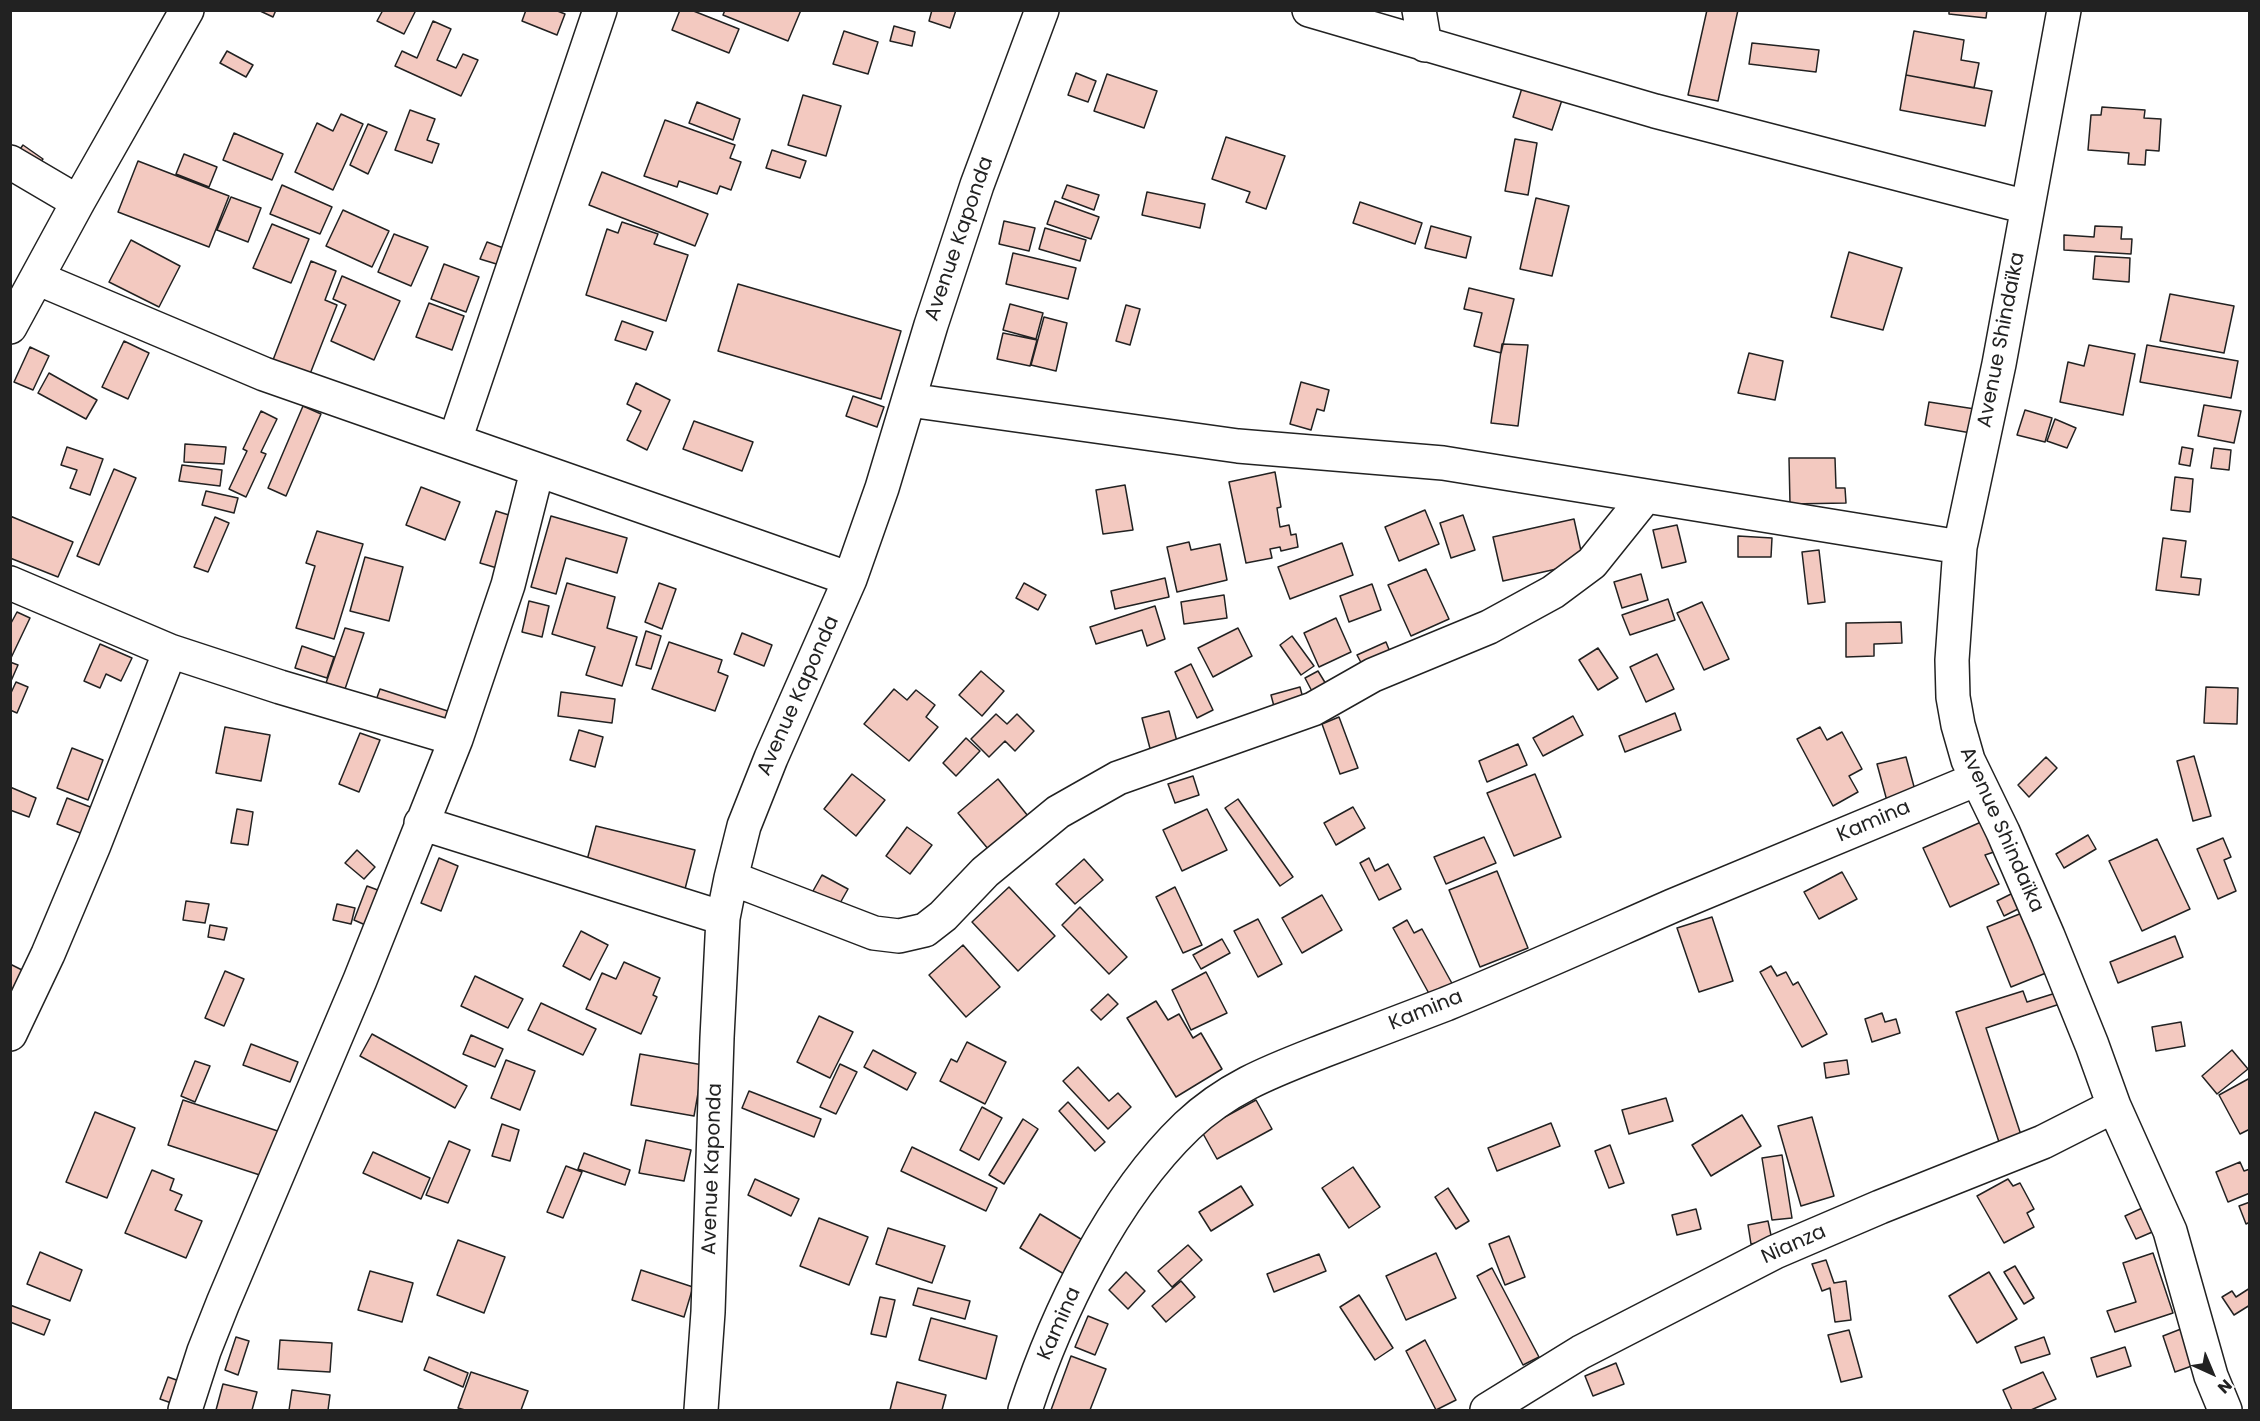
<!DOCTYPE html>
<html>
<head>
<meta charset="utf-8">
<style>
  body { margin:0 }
  #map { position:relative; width:2260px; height:1421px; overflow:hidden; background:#fff; font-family:Poppins,sans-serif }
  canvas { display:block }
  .frame { position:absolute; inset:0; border:12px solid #222; pointer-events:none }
  .north { position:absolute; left:2182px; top:1343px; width:60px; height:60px; -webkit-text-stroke:4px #fff; paint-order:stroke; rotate:136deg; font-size:16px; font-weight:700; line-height:24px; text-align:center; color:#222 }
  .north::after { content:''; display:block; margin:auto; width:21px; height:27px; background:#222; clip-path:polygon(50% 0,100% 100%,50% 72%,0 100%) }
</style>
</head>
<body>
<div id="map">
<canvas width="2260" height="1421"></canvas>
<div class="frame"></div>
<div class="north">N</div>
</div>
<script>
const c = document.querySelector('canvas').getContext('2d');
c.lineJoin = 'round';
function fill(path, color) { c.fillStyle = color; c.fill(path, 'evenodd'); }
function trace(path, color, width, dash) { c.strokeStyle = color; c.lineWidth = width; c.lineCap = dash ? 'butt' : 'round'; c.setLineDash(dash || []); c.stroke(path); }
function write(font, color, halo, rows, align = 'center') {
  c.font = font + ' Poppins,sans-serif'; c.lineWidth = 4.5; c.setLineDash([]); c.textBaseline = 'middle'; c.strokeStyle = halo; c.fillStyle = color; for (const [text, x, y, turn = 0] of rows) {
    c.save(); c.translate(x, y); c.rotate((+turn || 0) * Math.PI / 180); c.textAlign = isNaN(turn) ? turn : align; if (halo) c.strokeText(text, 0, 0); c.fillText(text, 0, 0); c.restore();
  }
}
const building = new Path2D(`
  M258,10H276L273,17Z
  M383,10H416L404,34L377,21Z
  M526,10H555L565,14L557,35L522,21Z
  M680,10H691L739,29L729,53L672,30Z
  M725,10H801L788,41L723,15Z
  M932,10H956L950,28L929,21Z
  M1707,10H1738L1718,101L1688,95Z
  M1949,10H1987L1986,18L1949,14Z
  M433,21L451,29L437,60L456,68L463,54L478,60L461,96L395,66L402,51L417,58Z
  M894,26L915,32L912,46L890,41Z
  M844,31L878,42L868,74L833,64Z
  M1914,31L1964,40L1961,60L1979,63L1974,88L1906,75Z
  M1752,43L1819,50L1816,72L1749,64Z
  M227,51L253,65L246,77L220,63Z
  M1076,73L1096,81L1088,102L1068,95Z
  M1107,74L1157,91L1144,128L1094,111Z
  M1906,75L1992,91L1985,126L1900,110Z
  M1522,88L1562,100L1552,130L1513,117Z
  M803,95L841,106L826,156L788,145Z
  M697,102L740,119L733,140L689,123Z
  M2102,107L2145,110L2144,118L2161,119L2159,151L2146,150L2145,165L2128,164L2129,153L2088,150L2091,115H2101Z
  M410,110L435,119L427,140L439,144L432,163L395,150Z
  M341,114L363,124L333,190L295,172L317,123L333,131Z
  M665,120L735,145L730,158L741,162L731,190L720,186L717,194L679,181L677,187L644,176Z
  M368,124L387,132L368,174L350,165Z
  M234,133L283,154L272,180L223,160Z
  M1226,137L1285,156L1266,209L1246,202L1250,192L1212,179Z
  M1515,139L1537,143L1528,195L1505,191Z
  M23,145L43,159L35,169L15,156Z
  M772,150L806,161L800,178L766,168Z
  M184,154L217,167L209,187L176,174Z
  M138,161L229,196L209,247L118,212Z
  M602,172L708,214L695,246L589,205Z
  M282,185L332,207L320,234L270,214Z
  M1067,185L1099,195L1094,210L1062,198Z
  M1147,192L1205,204L1200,228L1142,215Z
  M231,197L261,208L248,242L217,230Z
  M1536,198L1569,206L1552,276L1520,269Z
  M1055,201L1099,217L1091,239L1047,224Z
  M1360,202L1422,223L1415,244L1353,223Z
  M343,210L389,231L372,267L326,246Z
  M1004,221L1035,228L1029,251L999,244Z
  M622,222L658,234L654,244L688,255L666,321L586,295L607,229L618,233Z
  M272,224L309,239L291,283L253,268Z
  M1431,226L1471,237L1466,258L1425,248Z
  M2095,226L2122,227L2121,239H2132L2131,254L2064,250V235L2094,237Z
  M1045,228L1086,240L1080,261L1039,249Z
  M394,234L428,247L411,286L378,272Z
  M131,240L180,266L159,307L109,282Z
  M487,242L509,250L503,266L480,259Z
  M1849,252L1902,268L1883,330L1831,317Z
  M1013,253L1076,268L1068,299L1006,284Z
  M2095,256L2130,258L2129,282L2093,279Z
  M311,261L336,271L325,300L337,305L310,374L273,360Z
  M444,264L479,277L466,312L431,299Z
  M342,276L400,301L374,360L331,341L346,305L333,299Z
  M738,284L901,331L881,399L718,351Z
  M1469,288L1514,299L1501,353L1474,346L1482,313L1464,309Z
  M2170,294L2234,306L2224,353L2160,341Z
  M429,303L464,316L452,350L416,337Z
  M1010,304L1043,313L1036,339L1003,330Z
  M1126,305L1140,309L1130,345L1116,341Z
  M1044,317L1067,323L1056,371L1031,365Z
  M622,321L653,332L646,350L615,340Z
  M1003,333L1037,340L1030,366L997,359Z
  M124,341L149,353L128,399L102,387Z
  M1502,344L1528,345L1518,426L1491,423Z
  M2089,345L2135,354L2123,415L2060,402L2068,362L2084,366Z
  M2147,345L2238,361L2231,398L2140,382Z
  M30,347L49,356L33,390L14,382Z
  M1749,353L1783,361L1775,400L1738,393Z
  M49,373L97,400L86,419L38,393Z
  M1301,382L1329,390L1324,411L1317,409L1311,430L1290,424Z
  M636,383L670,400L647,450L627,440L641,411L627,404Z
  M853,396L884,407L877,427L846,416Z
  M1929,402L1975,409L1971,433L1925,425Z
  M2204,405L2241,411L2234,443L2198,436Z
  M303,406L321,414L286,496L268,488Z
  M2025,410L2052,418L2045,442L2017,435Z
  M261,411L277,419L261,452L266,454L246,497L229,489L247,451L243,449Z
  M2055,419L2076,428L2067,448L2047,441Z
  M694,421L753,442L742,471L683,449Z
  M185,444L226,447L224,464L184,462Z
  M67,447L103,459L90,495L70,488L77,470L61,465Z
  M2182,447L2193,449L2190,466L2179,464Z
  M2214,448L2231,450L2229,470L2211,468Z
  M1789,458H1835L1836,488H1845L1846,503L1790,504Z
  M182,465L222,470L220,486L179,481Z
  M114,469L136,478L99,565L77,556Z
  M1275,472L1281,507L1277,508L1280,527L1289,525L1291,535L1296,534L1298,547L1281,551L1280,547L1270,549L1272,558L1246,563L1229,482Z
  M2175,477L2193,479L2190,512L2171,510Z
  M1125,485L1133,530L1103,534L1096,490Z
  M421,487L460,502L445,540L406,525Z
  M206,491L238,498L234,513L202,505Z
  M1425,510L1439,544L1399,561L1385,527Z
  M496,511L512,516L497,568L480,563Z
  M1463,515L1475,550L1451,558L1440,523Z
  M10,516L73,542L58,577L10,558Z
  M551,516L627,538L617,573L566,558L556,594L531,587Z
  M215,517L229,523L208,572L194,567Z
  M1574,519L1581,551L1592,561L1503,581L1493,537Z
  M1677,525L1686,562L1662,568L1653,530Z
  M317,531L363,544L334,639L296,628L315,566L306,563Z
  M1738,536L1772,538L1771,557H1738Z
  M2163,538L2186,541L2181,577L2201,579L2199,595L2156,590Z
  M1189,542L1191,550L1220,544L1227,580L1177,592L1167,547Z
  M1342,543L1353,575L1290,599L1278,567Z
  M1819,550L1825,602L1808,604L1802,552Z
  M365,557L403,567L389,621L350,611Z
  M1426,569L1449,619L1411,636L1388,585Z
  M1641,574L1648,600L1622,608L1614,582Z
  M1165,578L1169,597L1115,609L1111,591Z
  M567,583L615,597L607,628L637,637L622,686L586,675L595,647L552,634Z
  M659,583L676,589L662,629L645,622Z
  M1024,583L1046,595L1038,610L1016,598Z
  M1372,584L1381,610L1349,622L1340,596Z
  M1224,595L1227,618L1184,624L1181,602Z
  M1668,599L1675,620L1630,635L1622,615Z
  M529,601L549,606L542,637L522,632Z
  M1702,602L1729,659L1704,670L1677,613Z
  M1155,606L1165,639L1147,646L1142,630L1096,644L1090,627Z
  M17,612L30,618L10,660V625Z
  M1336,618L1351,652L1319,667L1304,633Z
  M1901,622L1902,643L1874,644V656L1846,657V623Z
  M345,628L364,633L345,689L326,683Z
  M1238,628L1252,656L1213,677L1198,648Z
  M646,631L661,636L651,669L636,665Z
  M742,633L772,645L764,666L734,654Z
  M1292,636L1314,666L1301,675L1280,645Z
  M669,642L722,660L718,672L728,676L715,711L652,689Z
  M1386,642L1392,657L1365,670L1357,655Z
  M100,644L132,658L121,681L106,674L100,688L84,681Z
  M302,646L334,657L327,678L295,668Z
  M1598,648L1618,678L1598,690L1579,660Z
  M1657,654L1674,689L1646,702L1630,667Z
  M10,662L18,665L11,681H10Z
  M1191,664L1213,710L1197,718L1175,672Z
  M981,671L1004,691L982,716L959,695Z
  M1318,671L1329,689L1315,697L1305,678Z
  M16,682L28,687L17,713L10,710V695Z
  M1300,687L1305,706L1276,714L1271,695Z
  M2206,687L2238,688L2237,724L2204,723Z
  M380,689L457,714L452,732L374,706Z
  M894,689L907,700L916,690L935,705L926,717L938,727L909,761L864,724Z
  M561,692L615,699L612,723L558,716Z
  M1169,711L1179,749L1152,756L1142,718Z
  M1675,713L1681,730L1625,752L1619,736Z
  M996,714L1007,724L1017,714L1034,731L1015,751L1005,741L989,757L971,739Z
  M1573,716L1583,735L1543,756L1533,738Z
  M1339,717L1358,768L1340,774L1322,724Z
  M225,727L270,735L261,781L216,773Z
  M1820,727L1827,740L1842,732L1862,769L1849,776L1858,792L1833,806L1797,739Z
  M579,730L603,737L595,767L570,760Z
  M360,733L380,740L359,792L339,784Z
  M966,738L980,751L956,776L943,763Z
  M1518,744L1527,765L1487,782L1479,761Z
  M72,748L103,760L88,800L57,788Z
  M2194,756L2211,816L2193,821L2177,761Z
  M1906,757L1916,794L1887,801L1877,764Z
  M2046,757L2057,768L2029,797L2018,785Z
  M852,774L885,800L856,836L824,809Z
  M1535,774L1561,837L1514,856L1487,793Z
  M1193,776L1199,795L1175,803L1168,784Z
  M998,779L1028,816L989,850L958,813Z
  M10,787L36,798L29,817L10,810Z
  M67,798L98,810L88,836L57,824Z
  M1238,799L1293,877L1280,886L1225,808Z
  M1353,807L1365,828L1336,845L1324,823Z
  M237,809L253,812L248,845L231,843Z
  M1207,809L1227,850L1182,871L1163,830Z
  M1981,822L1994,852L1985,855L1999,884L1950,907L1923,848Z
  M596,826L695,850L685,889L586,864Z
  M907,827L932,845L910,874L886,856Z
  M2088,835L2096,849L2064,868L2056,854Z
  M1484,837L1496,863L1446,884L1434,857Z
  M2223,838L2231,857L2224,860L2236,891L2218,899L2197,849Z
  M2157,839L2190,909L2142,931L2109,861Z
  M357,850L375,867L364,879L345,863Z
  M439,858L458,866L441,911L421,903Z
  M1369,858L1375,871L1388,864L1401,889L1379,900L1360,863Z
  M1084,859L1103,880L1075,904L1056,884Z
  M1497,871L1528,948L1480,967L1449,890Z
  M1842,872L1857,899L1819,919L1804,892Z
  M822,875L848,889L839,905L813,891Z
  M367,886L383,892L370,927L354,920Z
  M1009,887L1055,936L1018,971L972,922Z
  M1175,887L1202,945L1183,953L1156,897Z
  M2015,892L2022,907L2004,916L1997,901Z
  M1322,895L1342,930L1302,953L1282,918Z
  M186,901L209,904L205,923L183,920Z
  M337,904L355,908L351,924L333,920Z
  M1080,907L1127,957L1109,974L1062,925Z
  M2027,911L2051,971L2011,987L1987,927Z
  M1712,917L1733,981L1699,992L1677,928Z
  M1258,919L1282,964L1258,977L1234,931Z
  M1407,920L1414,933L1422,929L1454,987L1432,999L1393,928Z
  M210,925L227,928L224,940L208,937Z
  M581,931L608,945L590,980L563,966Z
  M2175,936L2183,957L2118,983L2110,962Z
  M1222,939L1230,953L1201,969L1193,955Z
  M963,945L1000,987L966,1017L929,975Z
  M624,962L660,978L653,995L657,997L641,1034L586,1009L602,973L616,979Z
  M10,964L36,977L25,1000L10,993Z
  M1771,966L1777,976L1786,972L1793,985L1798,982L1827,1034L1802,1047L1760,972Z
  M225,971L244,979L224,1026L205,1018Z
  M1206,972L1227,1013L1191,1030L1172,990Z
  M475,976L523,999L508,1028L461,1006Z
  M2023,991L2027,1002L2059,992L2063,1003L1986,1028L2021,1135L1999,1142L1956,1012Z
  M1108,994L1118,1004L1101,1020L1091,1010Z
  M1156,1001L1168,1020L1179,1014L1193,1038L1201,1033L1222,1069L1176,1097L1127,1018Z
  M541,1003L596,1029L583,1055L528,1030Z
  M1882,1013L1885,1022L1896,1019L1900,1033L1872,1042L1865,1019Z
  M819,1016L853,1032L830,1078L797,1062Z
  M2181,1022L2185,1046L2156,1051L2152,1027Z
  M372,1034L467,1086L455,1108L360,1056Z
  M471,1035L503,1049L495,1067L463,1054Z
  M967,1042L1006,1062L985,1104L940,1081L951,1059L957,1062Z
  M251,1044L298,1062L290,1082L243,1065Z
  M873,1050L916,1073L907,1090L864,1067Z
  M2232,1050L2248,1069L2217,1094L2202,1076Z
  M640,1054L703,1065L694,1116L631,1105Z
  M506,1060L535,1071L520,1110L491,1098Z
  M1847,1060L1849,1074L1826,1078L1824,1063Z
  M195,1061L210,1066L195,1102L181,1096Z
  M840,1064L857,1072L836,1114L820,1107Z
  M1078,1067L1109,1101L1118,1093L1131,1107L1108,1129L1063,1081Z
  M2250,1078V1129L2240,1134L2219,1095Z
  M749,1091L821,1119L814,1137L742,1108Z
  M1666,1098L1673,1121L1629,1134L1622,1110Z
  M183,1100L290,1135L275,1180L168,1145Z
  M1256,1100L1272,1129L1217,1159L1201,1130Z
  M1068,1102L1105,1142L1095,1151L1059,1111Z
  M982,1107L1002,1118L979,1160L960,1150Z
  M95,1112L135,1128L107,1198L66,1182Z
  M1742,1115L1761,1146L1711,1176L1692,1145Z
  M1812,1117L1834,1196L1801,1206L1778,1126Z
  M1023,1119L1038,1129L1004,1184L989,1175Z
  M1551,1123L1560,1146L1497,1171L1488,1148Z
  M502,1124L519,1130L510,1161L492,1156Z
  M646,1140L691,1150L684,1181L639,1173Z
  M449,1141L470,1150L448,1203L426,1195Z
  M1610,1145L1624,1183L1609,1188L1595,1151Z
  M912,1147L997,1188L986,1211L901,1171Z
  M373,1152L430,1178L421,1199L363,1173Z
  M584,1153L630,1170L625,1185L578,1169Z
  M1782,1155L1792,1218L1772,1220L1762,1158Z
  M2240,1162L2244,1171L2250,1169V1193L2228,1202L2216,1172Z
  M566,1166L582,1172L563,1218L547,1212Z
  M1353,1167L1380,1207L1349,1228L1322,1188Z
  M152,1170L174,1179L170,1190L182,1195L175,1210L202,1221L186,1258L125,1233Z
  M755,1179L799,1199L791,1216L748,1195Z
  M2008,1179L2013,1186L2020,1183L2034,1209L2027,1213L2034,1227L2004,1243L1977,1196Z
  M1241,1186L1253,1205L1211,1231L1199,1212Z
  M1448,1188L1469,1221L1456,1229L1435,1197Z
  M2250,1202V1222L2246,1224L2239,1206Z
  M2153,1203L2164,1227L2136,1239L2125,1216Z
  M1696,1209L1701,1229L1677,1235L1672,1215Z
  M1040,1214L1084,1241L1064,1274L1020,1248Z
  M819,1218L868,1237L849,1285L800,1266Z
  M1768,1221L1772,1240L1751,1244L1748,1225Z
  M888,1228L945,1246L932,1283L876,1264Z
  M1509,1236L1525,1277L1505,1285L1489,1244Z
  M458,1240L505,1257L484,1313L437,1295Z
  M1188,1245L1202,1260L1172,1287L1158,1271Z
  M40,1252L82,1270L70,1301L27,1284Z
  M1436,1253L1456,1298L1406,1320L1386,1276Z
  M2153,1253L2173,1313L2115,1332L2107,1311L2136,1302L2123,1263Z
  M1319,1254L1326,1271L1274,1292L1267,1274Z
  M1826,1260L1834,1283L1846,1281L1851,1320L1835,1322L1830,1288L1822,1291L1812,1264Z
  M2015,1266L2034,1298L2024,1304L2004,1272Z
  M1492,1268L1539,1357L1523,1365L1477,1276Z
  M641,1270L693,1287L684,1317L632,1300Z
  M370,1271L413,1283L402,1322L358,1310Z
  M1126,1272L1145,1291L1128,1309L1109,1290Z
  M1989,1272L2017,1319L1977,1343L1949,1296Z
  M1181,1281L1195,1297L1166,1322L1152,1306Z
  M918,1288L970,1301L965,1319L913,1305Z
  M2250,1288V1305L2234,1315L2222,1297L2232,1291L2236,1297Z
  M1359,1295L1393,1348L1375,1360L1340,1307Z
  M880,1297L895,1300L886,1337L871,1334Z
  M10,1305L50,1320L44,1335L10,1322Z
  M1088,1316L1108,1324L1095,1355L1075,1347Z
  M931,1318L997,1336L986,1379L919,1360Z
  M2186,1327L2200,1363L2175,1372L2163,1336Z
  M1849,1330L1862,1377L1841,1382L1828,1335Z
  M236,1337L249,1341L238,1375L225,1370Z
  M2044,1337L2050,1354L2021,1363L2015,1347Z
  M280,1340L332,1343L330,1372L278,1369Z
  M1425,1340L1456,1400L1436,1410L1406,1351Z
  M2125,1347L2131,1366L2097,1377L2091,1358Z
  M1071,1356L1106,1369L1090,1410H1051Z
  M429,1357L468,1373L463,1387L424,1370Z
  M1616,1363L1624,1384L1593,1396L1585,1376Z
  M471,1372L528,1391L521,1410H465L458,1408Z
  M2043,1372L2056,1399L2031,1410H2012L2003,1390Z
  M168,1377L185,1383L177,1405L160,1399Z
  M897,1382L946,1395L942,1410H890Z
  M223,1384L257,1392L252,1410H216Z
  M292,1390L330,1395L328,1410H289Z`);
const minor = new Path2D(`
  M1309,10L1655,111L2027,207
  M1419,10L1425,45
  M2064,10L1999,364L1960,547L1952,660L1953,697L1958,725L1968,760L2003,832L2048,936L2092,1045L2114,1106L2170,1231L2211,1376L2225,1410
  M10,162L78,202
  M37,278L264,374L850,579
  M10,327L78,202L187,10
  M909,400L1238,446L1443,463L1960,547
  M455,440L600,10
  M10,583L170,651L280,687L456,739
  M421,823L723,918
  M731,878L874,933L899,936L925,930L943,916L985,872L1058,812L1118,778L1313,709L1373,675L1489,627L1553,592L1592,563L1645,497
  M10,1034L48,954L94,845L170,651
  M185,1410L204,1351L223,1303L360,980L456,739L508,585L537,471
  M701,1410L708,1312L717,1038L723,918L731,878L744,826L771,758L850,579L882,488L931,325L977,185L1042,10
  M1025,1410C1057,1313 1112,1198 1187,1126C1228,1087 1272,1071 1323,1051C1364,1035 1405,1020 1446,1004C1522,973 1597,939 1672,906C1773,863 1875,821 1977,779
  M1487,1410L1581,1352L1775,1252L1880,1207L2043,1142L2114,1106`);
const streetNames = [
  ["Avenue Kaponda",960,239,-71],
  ["Avenue Shindaïka",2002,340,-79],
  ["Avenue Kaponda",799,696,-66],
  ["Kamina",1874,822,-23],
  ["Avenue Shindaïka",2001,830,66],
  ["Kamina",1426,1011,-22],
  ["Avenue Kaponda",713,1169,-88],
  ["Nianza",1794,1245,-24],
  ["Kamina",1060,1324,-66]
];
fill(building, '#f3c9c0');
trace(building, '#222', 1.5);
trace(minor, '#222', 36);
trace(minor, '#fff', 33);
write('20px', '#222', '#fff', streetNames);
</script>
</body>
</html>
